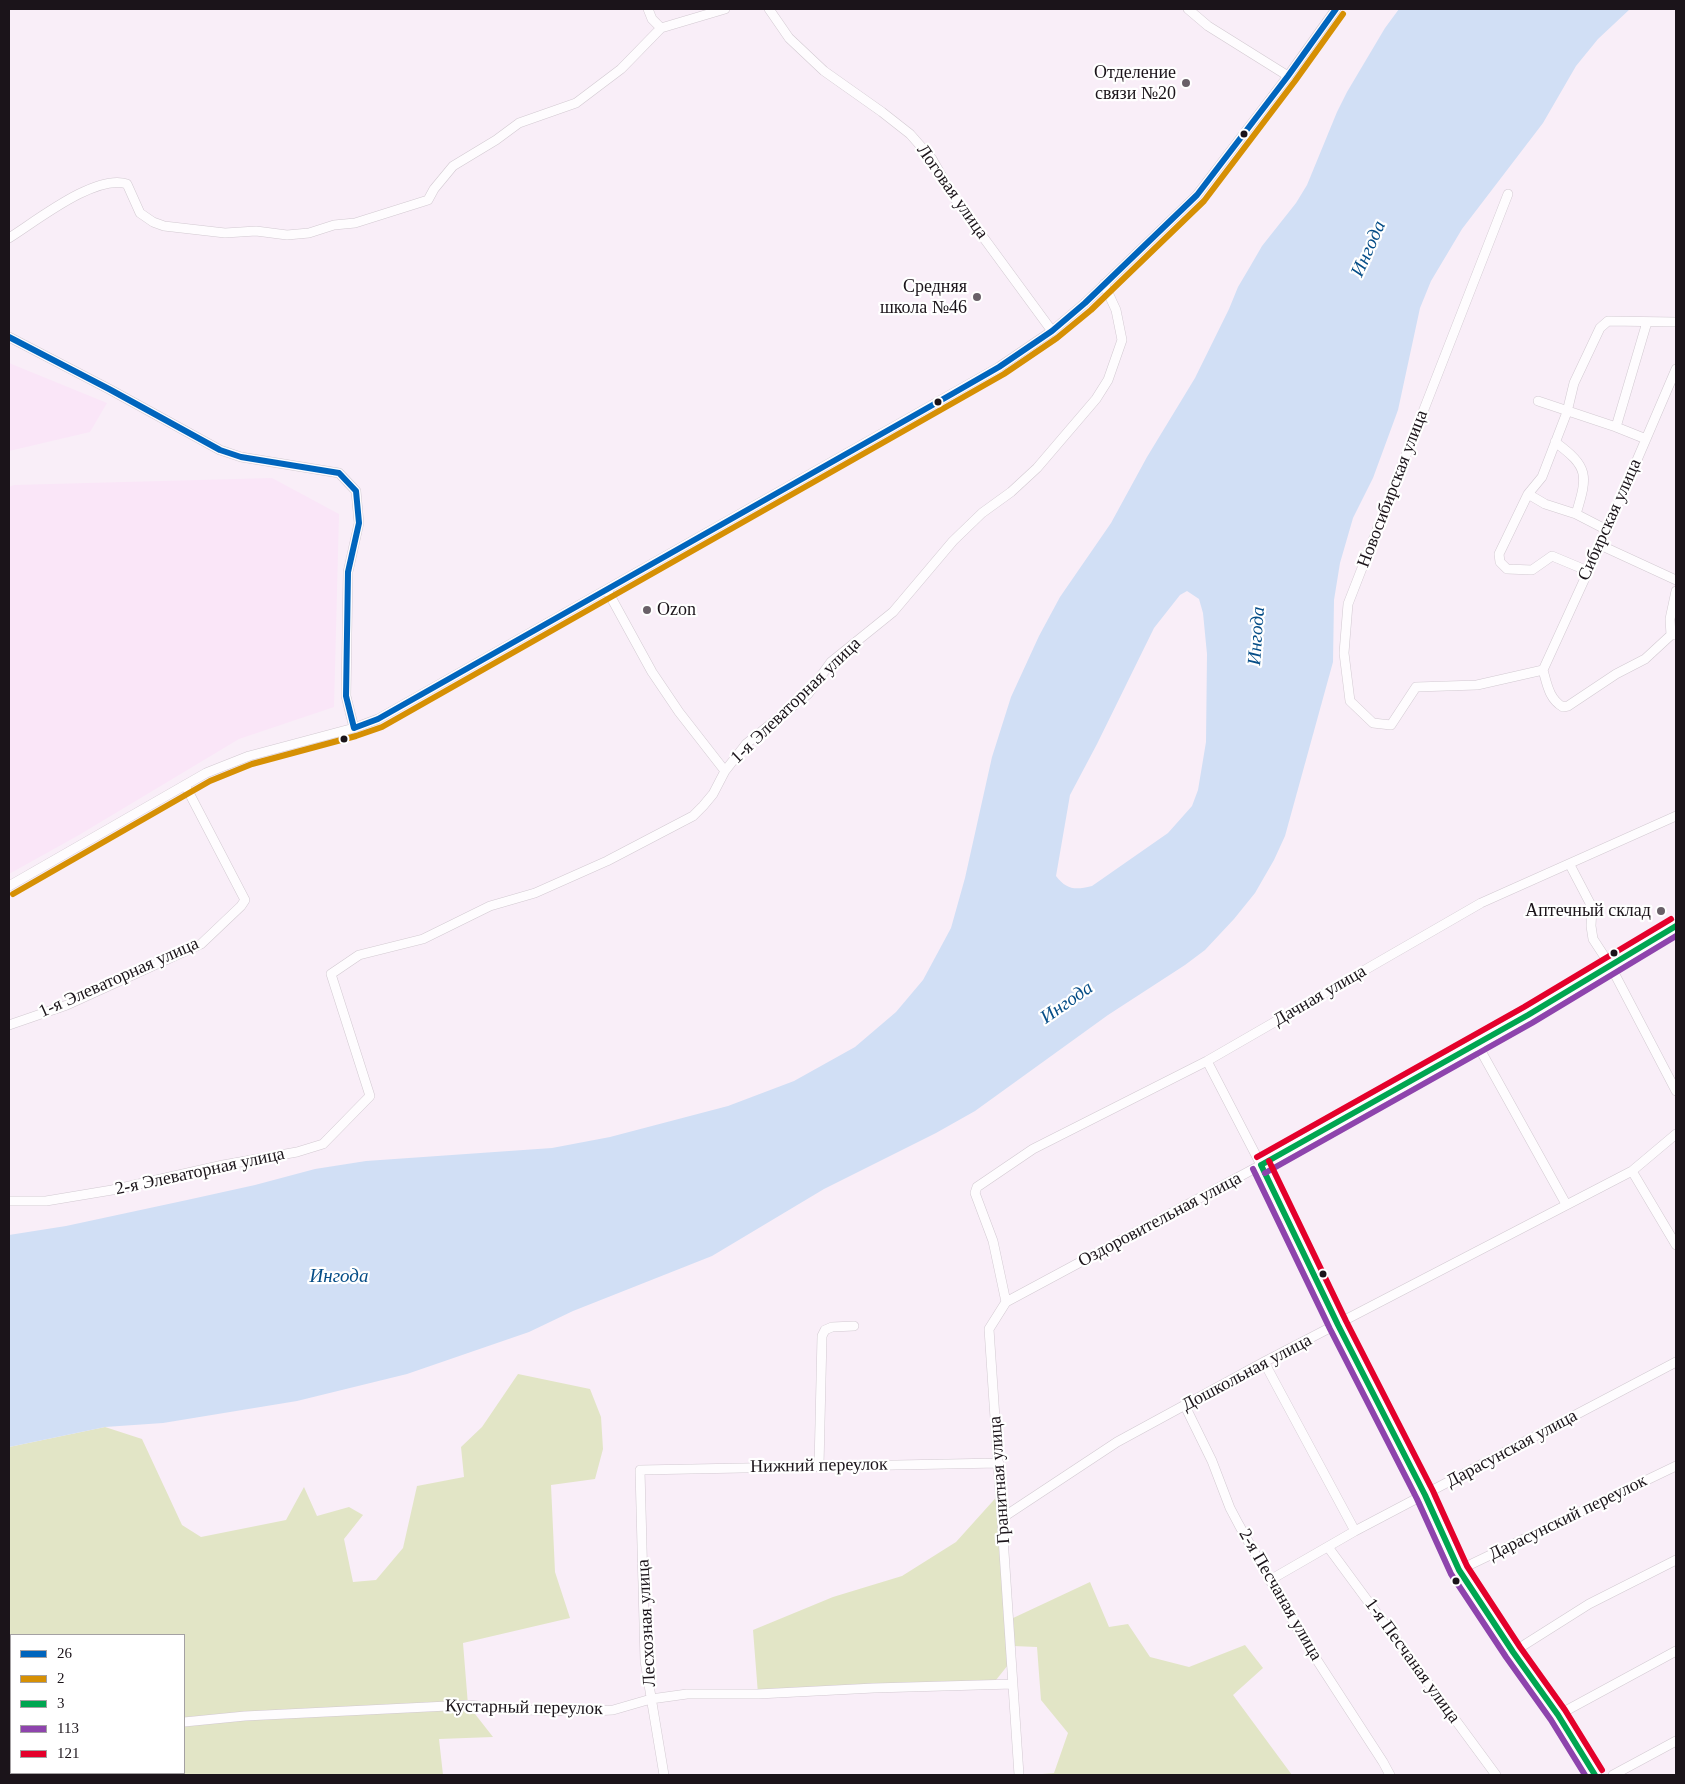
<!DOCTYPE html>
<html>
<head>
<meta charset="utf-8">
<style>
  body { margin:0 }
  #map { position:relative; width:1685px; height:1784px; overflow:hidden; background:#f9eef8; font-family:"Times New Roman",serif }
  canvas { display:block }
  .frame { position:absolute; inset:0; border:10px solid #1b141a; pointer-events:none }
  .legend { position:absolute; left:10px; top:1634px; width:175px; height:140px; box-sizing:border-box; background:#fff; border:1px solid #a4a1a3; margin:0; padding:6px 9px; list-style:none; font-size:15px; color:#1b141a }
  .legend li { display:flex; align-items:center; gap:10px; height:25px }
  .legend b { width:25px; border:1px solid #a4a1a3 }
</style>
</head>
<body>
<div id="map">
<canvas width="1685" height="1784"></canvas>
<div class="frame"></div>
<ul class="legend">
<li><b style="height:6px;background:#0065bd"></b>26</li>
<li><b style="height:6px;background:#d69004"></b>2</li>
<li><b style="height:6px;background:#00a651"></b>3</li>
<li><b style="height:6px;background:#8e44ad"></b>113</li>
<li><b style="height:6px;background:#e4002b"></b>121</li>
</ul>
</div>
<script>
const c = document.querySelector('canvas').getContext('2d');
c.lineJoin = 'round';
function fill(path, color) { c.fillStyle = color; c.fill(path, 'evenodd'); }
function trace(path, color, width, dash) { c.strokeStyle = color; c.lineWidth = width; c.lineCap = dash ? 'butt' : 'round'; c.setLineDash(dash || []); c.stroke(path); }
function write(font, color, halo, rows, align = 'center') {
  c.font = font + ' "Times New Roman",serif'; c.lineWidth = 4.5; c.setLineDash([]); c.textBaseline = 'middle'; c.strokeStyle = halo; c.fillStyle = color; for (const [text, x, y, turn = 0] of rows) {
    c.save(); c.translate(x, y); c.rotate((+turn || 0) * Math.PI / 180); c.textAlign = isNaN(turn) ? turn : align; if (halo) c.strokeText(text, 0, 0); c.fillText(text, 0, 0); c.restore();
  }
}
const built = new Path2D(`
  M9,363L107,403L90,432L9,451Z
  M272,478L339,514L334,707L239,739L79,835L9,874V487L14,485Z`);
const green = new Path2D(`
  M518,1374L590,1389L601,1417L603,1449L595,1479L551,1485L555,1572L570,1618L463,1643L468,1705L493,1737L439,1739L443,1775H9V1447L105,1427L142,1439L182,1525L201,1537L286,1520L304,1487L317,1516L349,1507L363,1515L344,1539L353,1582L376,1580L403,1548L417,1486L464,1477L461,1447L482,1427ZM11,1635H184V1773H11Z
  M1001,1492L1012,1660L992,1685L758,1694L753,1630L833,1597L902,1576L956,1542Z
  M1090,1582L1109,1627L1128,1624L1150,1657L1189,1667L1245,1645L1263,1668L1233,1695L1292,1775H1030L1054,1773L1068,1733L1041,1700L1037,1647L1013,1646L1011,1619Z`);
const water = new Path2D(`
  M1399,9H1630L1598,39L1576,66L1543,123L1462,229L1431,281L1420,308L1398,410L1373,478L1353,518L1340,563L1334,600L1333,662L1285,836L1274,860L1255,893L1234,919L1205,950L1185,965L1108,1015L975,1111L936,1133L824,1189L712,1256L573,1311L529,1332L407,1374L297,1401L163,1423L105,1427L9,1447V1235L66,1226L187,1200L255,1185L315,1169L366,1161L552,1148L610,1137L728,1106L794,1081L855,1047L896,1012L923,980L951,928L965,878L992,757L1011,697L1039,636L1060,597L1111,523L1147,457L1195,378L1229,309L1238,287L1251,265L1262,246L1296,203L1307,185L1337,112L1347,92L1385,28ZM1187,591L1199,599L1203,613L1207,654L1206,742L1198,790L1192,806L1168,833L1092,886C1075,890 1067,890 1056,876L1070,795L1097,744L1154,628L1180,595Z`);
const street = new Path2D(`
  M648,9L652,19L661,28L725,9
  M769,9L789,38L824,71L882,112L910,134L932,159L953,196L1052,331
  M1188,9L1208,26L1288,76
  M1508,194L1348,604L1344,653L1350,701L1373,723L1391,725L1416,687L1477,685L1543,670C1547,684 1549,699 1563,707L1568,706L1616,674L1645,659L1671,635H1676
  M9,238C35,222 96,173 127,184L140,213L153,222L164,226L225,233L256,231L287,235L309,233L334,225L355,223L428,200L434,189L453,166L496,140L519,123L576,103L621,69L661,28
  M9,337L109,389L220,450L241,457L339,473L356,491L359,523L348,572L346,696L354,728
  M1538,401L1616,427L1646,439
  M1616,427L1647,322
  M1555,442C1589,467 1588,475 1576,514
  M1528,494L1545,504L1576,514L1607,530
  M1600,545L1676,580
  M1588,571L1552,556L1532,570L1507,569L1500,562L1499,554L1528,494L1542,477L1567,412L1574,383L1600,328L1608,321L1676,322
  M607,590L652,672L679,712L725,771
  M1671,635L1670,619L1676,591
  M1543,670L1607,530L1676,369
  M1570,865L1592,907L1591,926L1593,939L1610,965L1676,1091
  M9,886L206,773L249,756L354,728L378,719L999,367L1052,331L1085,303L1197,195L1288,76L1336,9
  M9,1025L67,1005L201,944L241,906L245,900L185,785
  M1477,1044L1566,1204
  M1632,1171L1676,1245
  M9,1201H46L112,1190L223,1165L297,1152L323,1144L370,1096L331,974L359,955L423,939L490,906L535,893L607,861L693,816L703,806L713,794L725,771L746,744L808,694L831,662L893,612L953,541L982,513L1011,492L1037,468L1096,399L1108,380L1122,340L1116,310L1104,284
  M1006,1302L1261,1165L1207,1061
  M1264,1362L1355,1531
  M1185,1406L1212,1461L1230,1508L1239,1525L1302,1637L1383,1762L1390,1775
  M819,1466L822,1336L825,1330L832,1327L854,1326
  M1002,1518L1117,1442L1264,1362L1632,1171L1676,1134
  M1328,1547L1496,1775
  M1459,1570L1676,1466
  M1270,1580L1355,1531L1676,1362
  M1513,1652L1589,1604L1676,1560
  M1558,1715L1676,1651
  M184,1722L245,1716L468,1705L521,1710L592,1711L613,1710L651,1699L687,1694H758L874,1688L1013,1684
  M9,1735H11
  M664,1775L645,1661L640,1470L999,1463
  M1019,1775L989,1329L1006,1302L993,1241L975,1193L977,1187L1033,1149L1207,1061L1481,903L1676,816
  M1613,1775L1676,1741`);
const secondary = new Path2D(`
  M1595,1775L1558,1715L1513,1652L1459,1570L1425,1495L1338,1325L1261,1165L1528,1015L1676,926`);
const bus1 = new Path2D(`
  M9,337L109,389L220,450L241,457L339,473L356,491L359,523L348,572L346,696L354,728
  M354,728L378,719L952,394L999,367L1052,331L1085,303L1197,195L1288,76L1336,9`);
const bus2 = new Path2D(`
  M13,894L210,781L252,764L356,736L382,727L1004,374L1057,338L1091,310L1204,201L1295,81L1343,14`);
const bus3 = new Path2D(`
  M1261,1165L1338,1325L1425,1495L1459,1570L1513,1652L1558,1715L1595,1775
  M1261,1165L1528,1015L1676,926`);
const bus4 = new Path2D(`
  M1253,1169L1330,1329L1417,1499L1451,1574L1506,1657L1551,1720L1585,1775
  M1265,1173L1532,1023L1676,936`);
const bus5 = new Path2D(`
  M1257,1157L1524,1007L1671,919
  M1269,1161L1346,1321L1433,1491L1467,1566L1520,1647L1565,1710L1602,1770`);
const markers = [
  [1186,83,5,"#696068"],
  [1244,134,4.5,"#1b141a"],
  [977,297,5,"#696068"],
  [938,402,4.5,"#1b141a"],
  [647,610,5,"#696068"],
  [344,739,4.5,"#1b141a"],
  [1661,911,5,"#696068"],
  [1614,953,4.5,"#1b141a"],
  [1323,1274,4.5,"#1b141a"],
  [1456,1581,4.5,"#1b141a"]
];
const poiNames = [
  ["Отделение",1176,73],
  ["связи №20",1176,94],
  ["Средняя",967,287],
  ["школа №46",967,308],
  ["Ozon",657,610,"left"],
  ["Аптечный склад",1651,911]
];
const streetNames = [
  ["Логовая улица",952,192,55],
  ["Новосибирская улица",1393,489,-69],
  ["Сибирская улица",1610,520,-66],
  ["1-я Элеваторная улица",796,701,-44],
  ["1-я Элеваторная улица",119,978,-24],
  ["Дачная улица",1320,996,-30],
  ["2-я Элеваторная улица",200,1172,-12],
  ["Оздоровительная улица",1160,1220,-28],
  ["Дошкольная улица",1247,1373,-28],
  ["Дарасунская улица",1512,1449,-28],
  ["Нижний переулок",819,1466,-1],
  ["Гранитная улица",1000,1480,-94],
  ["Дарасунский переулок",1568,1518,-26],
  ["2-я Песчаная улица",1280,1595,60],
  ["Лесхозная улица",647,1623,-93],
  ["1-я Песчаная улица",1412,1661,54],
  ["Кустарный переулок",524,1708,1]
];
const waterNames = [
  ["Ингода",1369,249,-66],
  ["Ингода",1257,636,-86],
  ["Ингода",1067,1003,-35],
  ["Ингода",339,1277]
];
fill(built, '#fae6f8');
fill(green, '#e2e5c6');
fill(water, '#d1dff5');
trace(street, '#d2c9d1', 10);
trace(secondary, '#d2c9d1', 14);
trace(street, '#fefcfe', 9);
trace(secondary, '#fefcfe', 12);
trace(bus1, '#0065bd', 6);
trace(bus2, '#d69004', 6);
trace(bus3, '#00a651', 6);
trace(bus4, '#8e44ad', 6);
trace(bus5, '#e4002b', 6);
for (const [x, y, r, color] of markers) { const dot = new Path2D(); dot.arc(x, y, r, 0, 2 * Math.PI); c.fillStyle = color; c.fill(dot); trace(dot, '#fff', 2); }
write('18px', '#1b141a', '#fff', poiNames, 'right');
write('18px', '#1b141a', '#fff', streetNames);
write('italic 19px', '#054d87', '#fff', waterNames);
</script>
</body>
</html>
